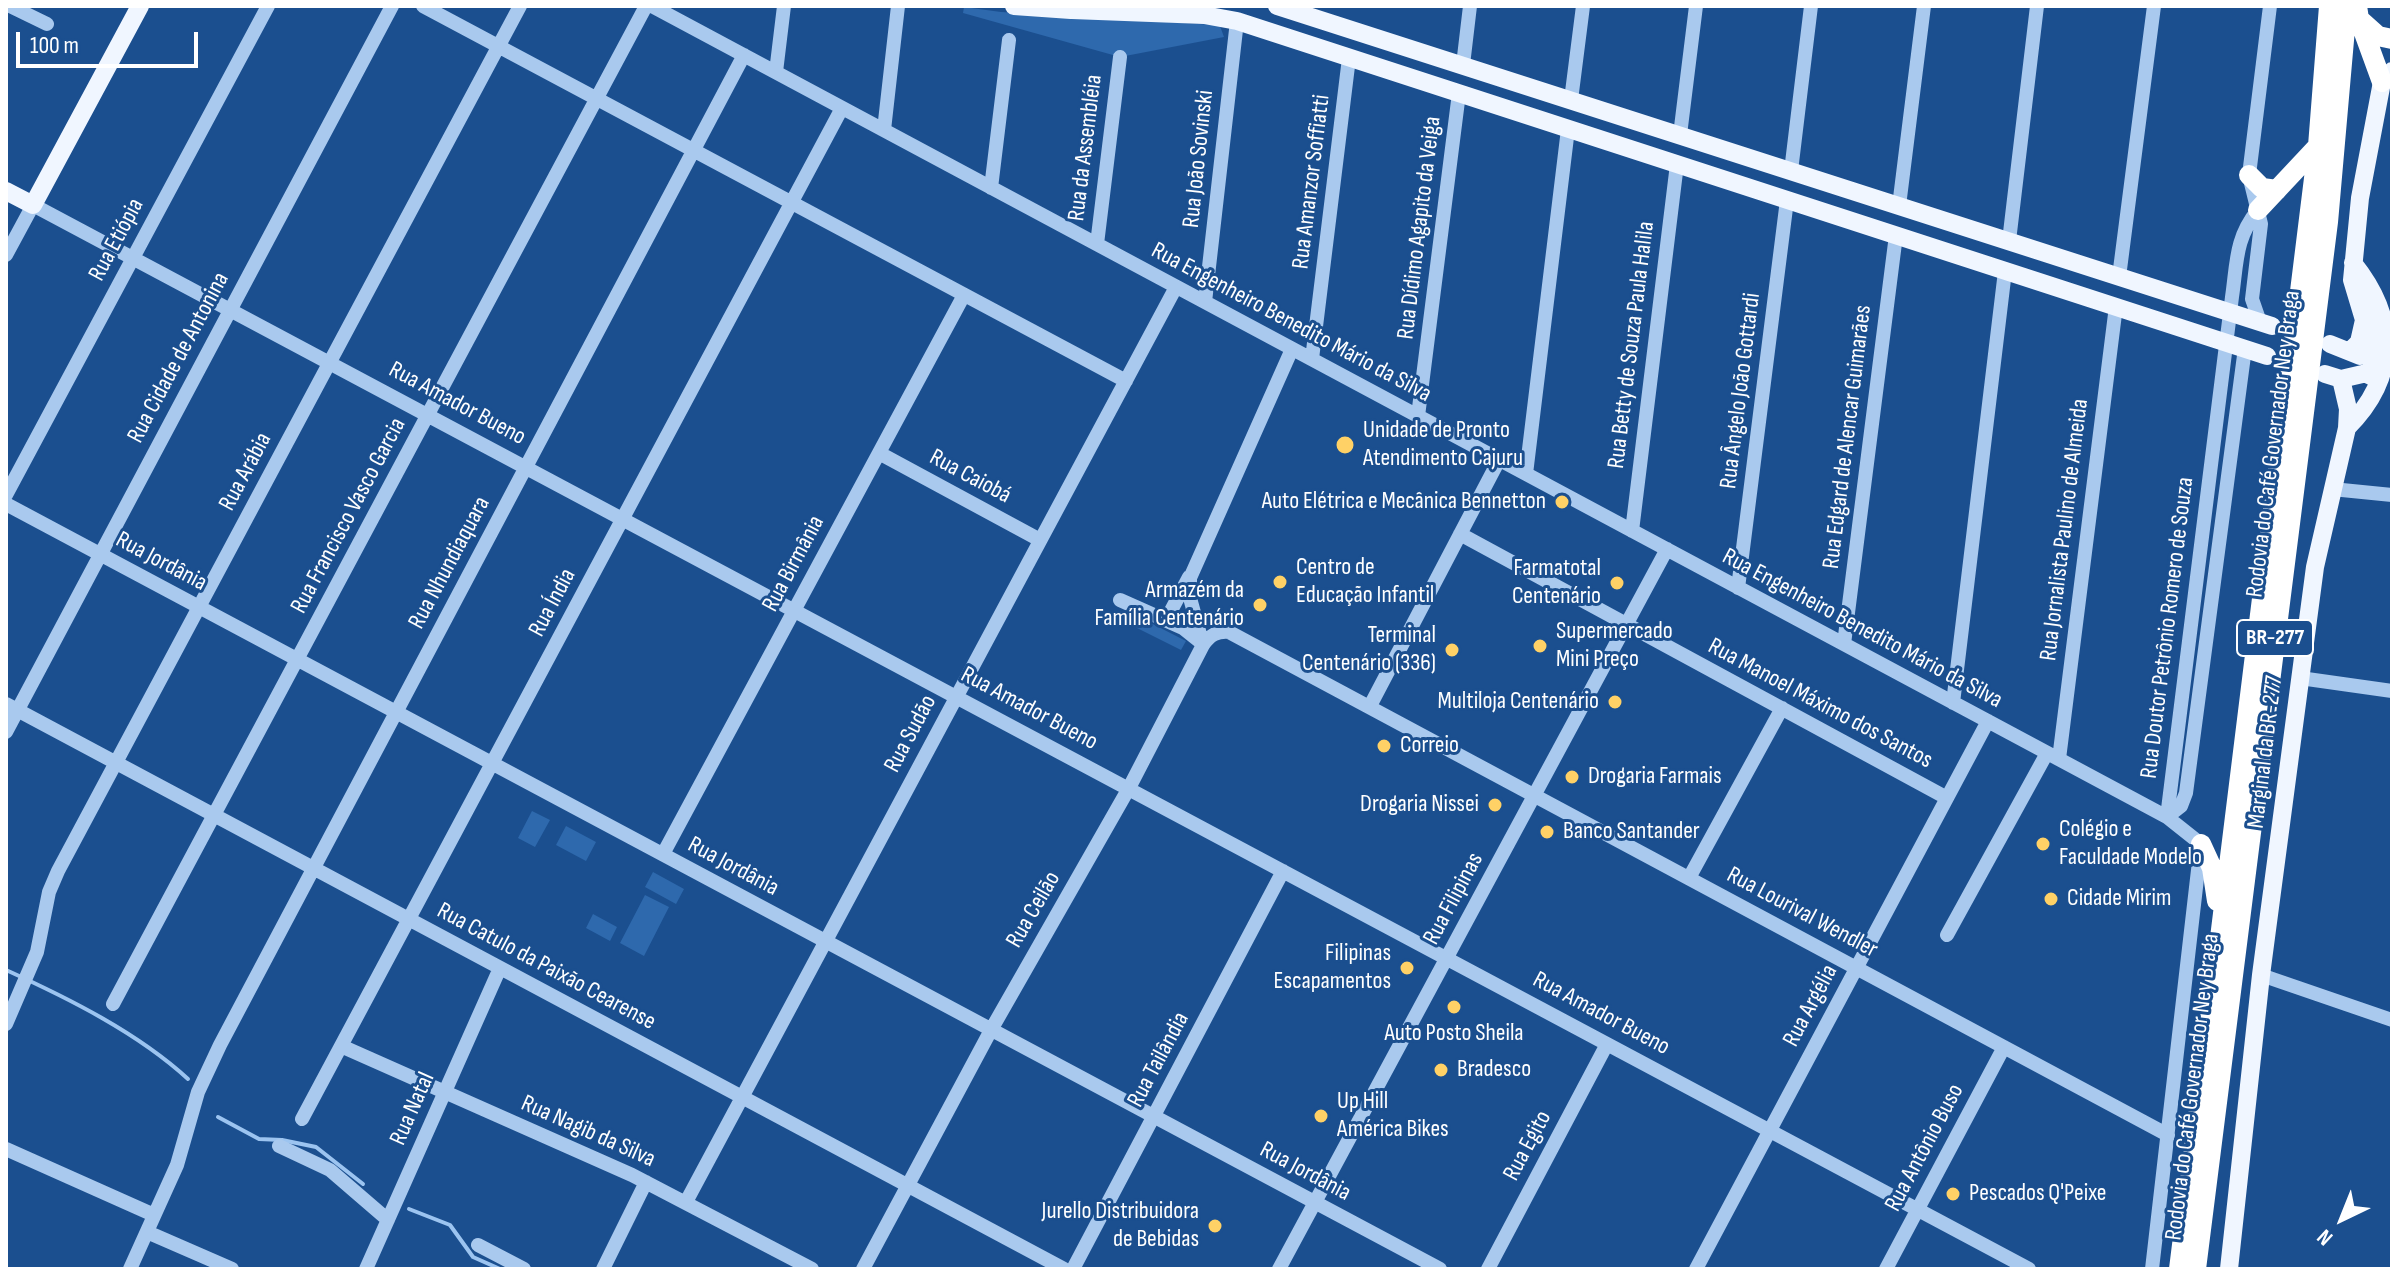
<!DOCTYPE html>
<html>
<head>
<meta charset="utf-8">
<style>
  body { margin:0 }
  #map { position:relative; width:2398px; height:1275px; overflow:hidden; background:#1b4f8f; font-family:"Sofia Sans Condensed",sans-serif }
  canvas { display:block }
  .frame { position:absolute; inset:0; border:8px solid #fff; pointer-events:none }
  .north { position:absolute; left:2302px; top:1179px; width:80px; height:80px; -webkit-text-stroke:6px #1b4f8f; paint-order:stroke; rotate:223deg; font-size:22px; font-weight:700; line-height:32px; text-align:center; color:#fff }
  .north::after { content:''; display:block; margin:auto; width:28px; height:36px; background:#fff; clip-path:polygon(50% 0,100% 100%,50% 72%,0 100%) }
  .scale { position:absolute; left:16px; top:32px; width:182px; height:36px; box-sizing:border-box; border:4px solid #fff; border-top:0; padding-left:10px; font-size:24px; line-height:28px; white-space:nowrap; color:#fff; -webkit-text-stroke:6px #1b4f8f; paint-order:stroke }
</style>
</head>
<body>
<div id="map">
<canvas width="2398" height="1275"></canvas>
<div class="frame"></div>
<div class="north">N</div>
<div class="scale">100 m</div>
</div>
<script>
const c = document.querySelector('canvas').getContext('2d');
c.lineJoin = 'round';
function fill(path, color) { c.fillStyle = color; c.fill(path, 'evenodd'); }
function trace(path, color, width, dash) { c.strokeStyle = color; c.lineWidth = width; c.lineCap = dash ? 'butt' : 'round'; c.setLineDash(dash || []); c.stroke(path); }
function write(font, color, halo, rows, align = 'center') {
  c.font = font + ' "Sofia Sans Condensed",sans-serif'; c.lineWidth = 6; c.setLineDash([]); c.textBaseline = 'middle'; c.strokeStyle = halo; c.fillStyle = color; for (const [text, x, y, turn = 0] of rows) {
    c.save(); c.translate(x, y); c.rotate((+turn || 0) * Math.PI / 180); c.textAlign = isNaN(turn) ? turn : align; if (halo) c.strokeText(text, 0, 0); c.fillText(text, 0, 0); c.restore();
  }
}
const green = new Path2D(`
  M964,7L1001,12L1216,25L1220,26L1224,37L1120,57L963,13Z
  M1137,616L1186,641L1181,650L1119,619Z
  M532,811L550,820L535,847L518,838Z
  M566,826L596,842L586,861L556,845Z
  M653,872L684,889L676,904L645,887Z
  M645,895L669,907L644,956L620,943Z
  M593,914L617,927L610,941L586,928Z`);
const stream = new Path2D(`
  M6,970C68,998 138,1033 188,1079
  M218,1117L259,1139L282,1140L316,1147L363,1184
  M409,1209L450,1225L473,1257L500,1269`);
const minor = new Path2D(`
  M10,6L47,24
  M423,6L1126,381
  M652,6L2167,817L2201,844L2152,1269
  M1463,65L1470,6
  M776,72L784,6
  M1571,100L1583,6
  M884,130L898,6
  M1680,135L1696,6
  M1791,171L1811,6
  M991,188L1009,40
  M1899,206L1924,6
  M2009,241L2037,6
  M1097,244L1120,57
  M6,255L33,205L2029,1269
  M2119,277L2154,6
  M1205,302L1237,21
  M2260,322L2252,299L2261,224L2249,175L2270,6
  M1312,359L1349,58
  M1418,416L1459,93
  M879,453L1040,540
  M1526,474L1568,129
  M2332,489L2392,495
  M6,495L268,6
  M6,504L1440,1269
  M1632,531L1677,164
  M1460,534L1947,798
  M1738,588L1787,200
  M1120,600L1183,628L1203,644
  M1166,620L1189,577
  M1844,644L1896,235
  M1203,645L1190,598V578L1292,349
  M2300,678L2392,691
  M1953,703L2005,271
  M6,704L1064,1269
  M1370,706L1499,460
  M6,732L392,6
  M2059,759L2116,306
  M2167,817L2232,297C2237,263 2235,238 2258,210
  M2167,817L2181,806L2186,793L2245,348
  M663,854L964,295
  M1689,878L1782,708
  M1947,935L2047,753
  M2261,975L2392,1020
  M113,1004L646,6
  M6,1024L37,952L49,892L58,871L520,6
  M341,1046L632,1175L812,1269
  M302,1119L842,108
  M279,1146L330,1170L388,1220
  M6,1149L154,1215
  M686,1202L1176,287
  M147,1232L232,1269
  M478,1245L524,1269
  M130,1269L177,1165L198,1092L220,1045L744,55
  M366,1269L500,968
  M603,1269L646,1182
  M863,1269L991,1030L1129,788L1203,645C1210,635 1217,631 1229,632L2168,1135
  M1073,1269L1283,871
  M1279,1269L1667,549
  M1488,1269L1607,1044
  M1696,1269L1988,721
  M1886,1269L2004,1047`);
const major = new Path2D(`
  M1014,6L1071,10
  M1061,6L1072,10L1204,15L1237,21L2267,356
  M1277,6L2272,326
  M6,191L33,205L140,6
  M2330,344L2360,356
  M2350,351L2359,342L2364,320L2352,280L2360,198L2382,82L2392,71
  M2325,374L2341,379L2371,372
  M2370,376L2374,354L2372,315
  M2347,428C2398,377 2398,319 2353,263
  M2229,1269L2261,975L2315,567L2347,428L2348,409L2341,379`);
const highway = new Path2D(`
  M2357,6L2359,19L2382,82
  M2359,19L2378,36L2392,39
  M2249,175L2262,188L2277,190
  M2258,210L2318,146
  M2201,844L2212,868L2217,901
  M2179,1269L2318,146L2329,6
  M2196,1269L2328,222L2347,6`);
const markers = [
  [1345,445,10,"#ffd166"],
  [1562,502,8,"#ffd166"],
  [1280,582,8,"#ffd166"],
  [1617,583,8,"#ffd166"],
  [1260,605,8,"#ffd166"],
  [1540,646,8,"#ffd166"],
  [1452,650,8,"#ffd166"],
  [1615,702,8,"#ffd166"],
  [1384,746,8,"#ffd166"],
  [1572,777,8,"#ffd166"],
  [1495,805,8,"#ffd166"],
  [1547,832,8,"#ffd166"],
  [2043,844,8,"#ffd166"],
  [2051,899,8,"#ffd166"],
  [1407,968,8,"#ffd166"],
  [1454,1007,8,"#ffd166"],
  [1441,1070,8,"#ffd166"],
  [1321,1116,8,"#ffd166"],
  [1953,1194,8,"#ffd166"],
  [1215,1226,8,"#ffd166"]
];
const shields = [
  [2275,638,76]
];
const shieldNames = [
  ["BR-277",2275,638]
];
const streetNames = [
  ["Rua da Assembléia",1086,148,-83],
  ["Rua João Sovinski",1199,159,-84],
  ["Rua Amanzor Soffiatti",1312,182,-83],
  ["Rua Dídimo Agapito da Veiga",1420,228,-83],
  ["Rua Etiópia",117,240,-62],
  ["Rua Engenheiro Benedito Mário da Silva",1291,323,28],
  ["Rua Betty de Souza Paula Halila",1632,345,-83],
  ["Rua Cidade de Antonina",179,358,-62],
  ["Rua Ângelo João Gottardi",1741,391,-83],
  ["Rua Amador Bueno",457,404,28],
  ["Rua Edgard de Alencar Guimarães",1848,437,-83],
  ["Rodovia do Café Governador Ney Braga",2274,444,-83],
  ["Rua Arábia",246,472,-62],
  ["Rua Caiobá",970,477,28],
  ["Rua Francisco Vasco Garcia",349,516,-62],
  ["Rua Jornalista Paulino de Almeida",2065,530,-83],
  ["Rua Jordânia",161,562,28],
  ["Rua Nhundiaquara",450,563,-62],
  ["Rua Birmânia",794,564,-62],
  ["Rua Índia",553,603,-62],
  ["Rua Doutor Petrônio Romero de Souza",2168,628,-83],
  ["Rua Engenheiro Benedito Mário da Silva",1862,629,28],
  ["Rua Manoel Máximo dos Santos",1820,704,28],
  ["Rua Amador Bueno",1029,709,28],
  ["Rua Sudão",911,734,-62],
  ["Marginal da BR-277",2266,752,-83],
  ["Rua Jordânia",733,867,28],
  ["Rua Filipinas",1454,899,-62],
  ["Rua Ceilão",1034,910,-60],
  ["Rua Lourival Wendler",1802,913,28],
  ["Rua Catulo da Paixão Cearense",546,967,28],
  ["Rua Argélia",1811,1006,-62],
  ["Rua Amador Bueno",1601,1014,28],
  ["Rua Tailândia",1159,1060,-62],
  ["Rodovia do Café Governador Ney Braga",2193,1087,-83],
  ["Rua Natal",413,1109,-66],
  ["Rua Nagib da Silva",588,1132,24],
  ["Rua Egito",1528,1146,-62],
  ["Rua Antônio Buso",1925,1148,-62],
  ["Rua Jordânia",1305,1172,28]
];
const poiNames = [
  ["Unidade de Pronto",1363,431],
  ["Atendimento Cajuru",1363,459],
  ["Auto Elétrica e Mecânica Bennetton",1546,502,"right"],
  ["Centro de",1296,568],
  ["Educação Infantil",1296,596],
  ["Farmatotal",1601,569,"right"],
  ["Centenário",1601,597,"right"],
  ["Armazém da",1244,591,"right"],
  ["Família Centenário",1244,619,"right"],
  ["Supermercado",1556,632],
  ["Mini Preço",1556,660],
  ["Terminal",1436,636,"right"],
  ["Centenário (336)",1436,664,"right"],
  ["Multiloja Centenário",1599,702,"right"],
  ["Correio",1400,746],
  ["Drogaria Farmais",1588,777],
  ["Drogaria Nissei",1479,805,"right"],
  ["Colégio e",2059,830],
  ["Faculdade Modelo",2059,858],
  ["Banco Santander",1563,832],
  ["Cidade Mirim",2067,899],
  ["Filipinas",1391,954,"right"],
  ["Escapamentos",1391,982,"right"],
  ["Auto Posto Sheila",1454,1034,"center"],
  ["Bradesco",1457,1070],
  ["Up Hill",1337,1102],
  ["América Bikes",1337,1130],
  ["Pescados Q'Peixe",1969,1194],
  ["Jurello Distribuidora",1199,1212,"right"],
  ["de Bebidas",1199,1240,"right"]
];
fill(green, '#2e69ad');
trace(stream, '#9cc4f0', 4);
trace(minor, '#a9c9ee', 14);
trace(major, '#f0f6ff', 18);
trace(highway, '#fff', 20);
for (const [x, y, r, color] of markers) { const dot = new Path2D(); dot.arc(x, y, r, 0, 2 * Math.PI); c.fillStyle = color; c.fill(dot); trace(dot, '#1b4f8f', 3); }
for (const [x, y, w] of shields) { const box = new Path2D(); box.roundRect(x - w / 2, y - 18, w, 36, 6); c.fillStyle = '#1b4f8f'; c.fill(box); trace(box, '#fff', 2); }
write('bold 22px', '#fff', null, shieldNames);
write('24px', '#fff', '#1b4f8f', streetNames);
write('24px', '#fff', '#1b4f8f', poiNames, 'left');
</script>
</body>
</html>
